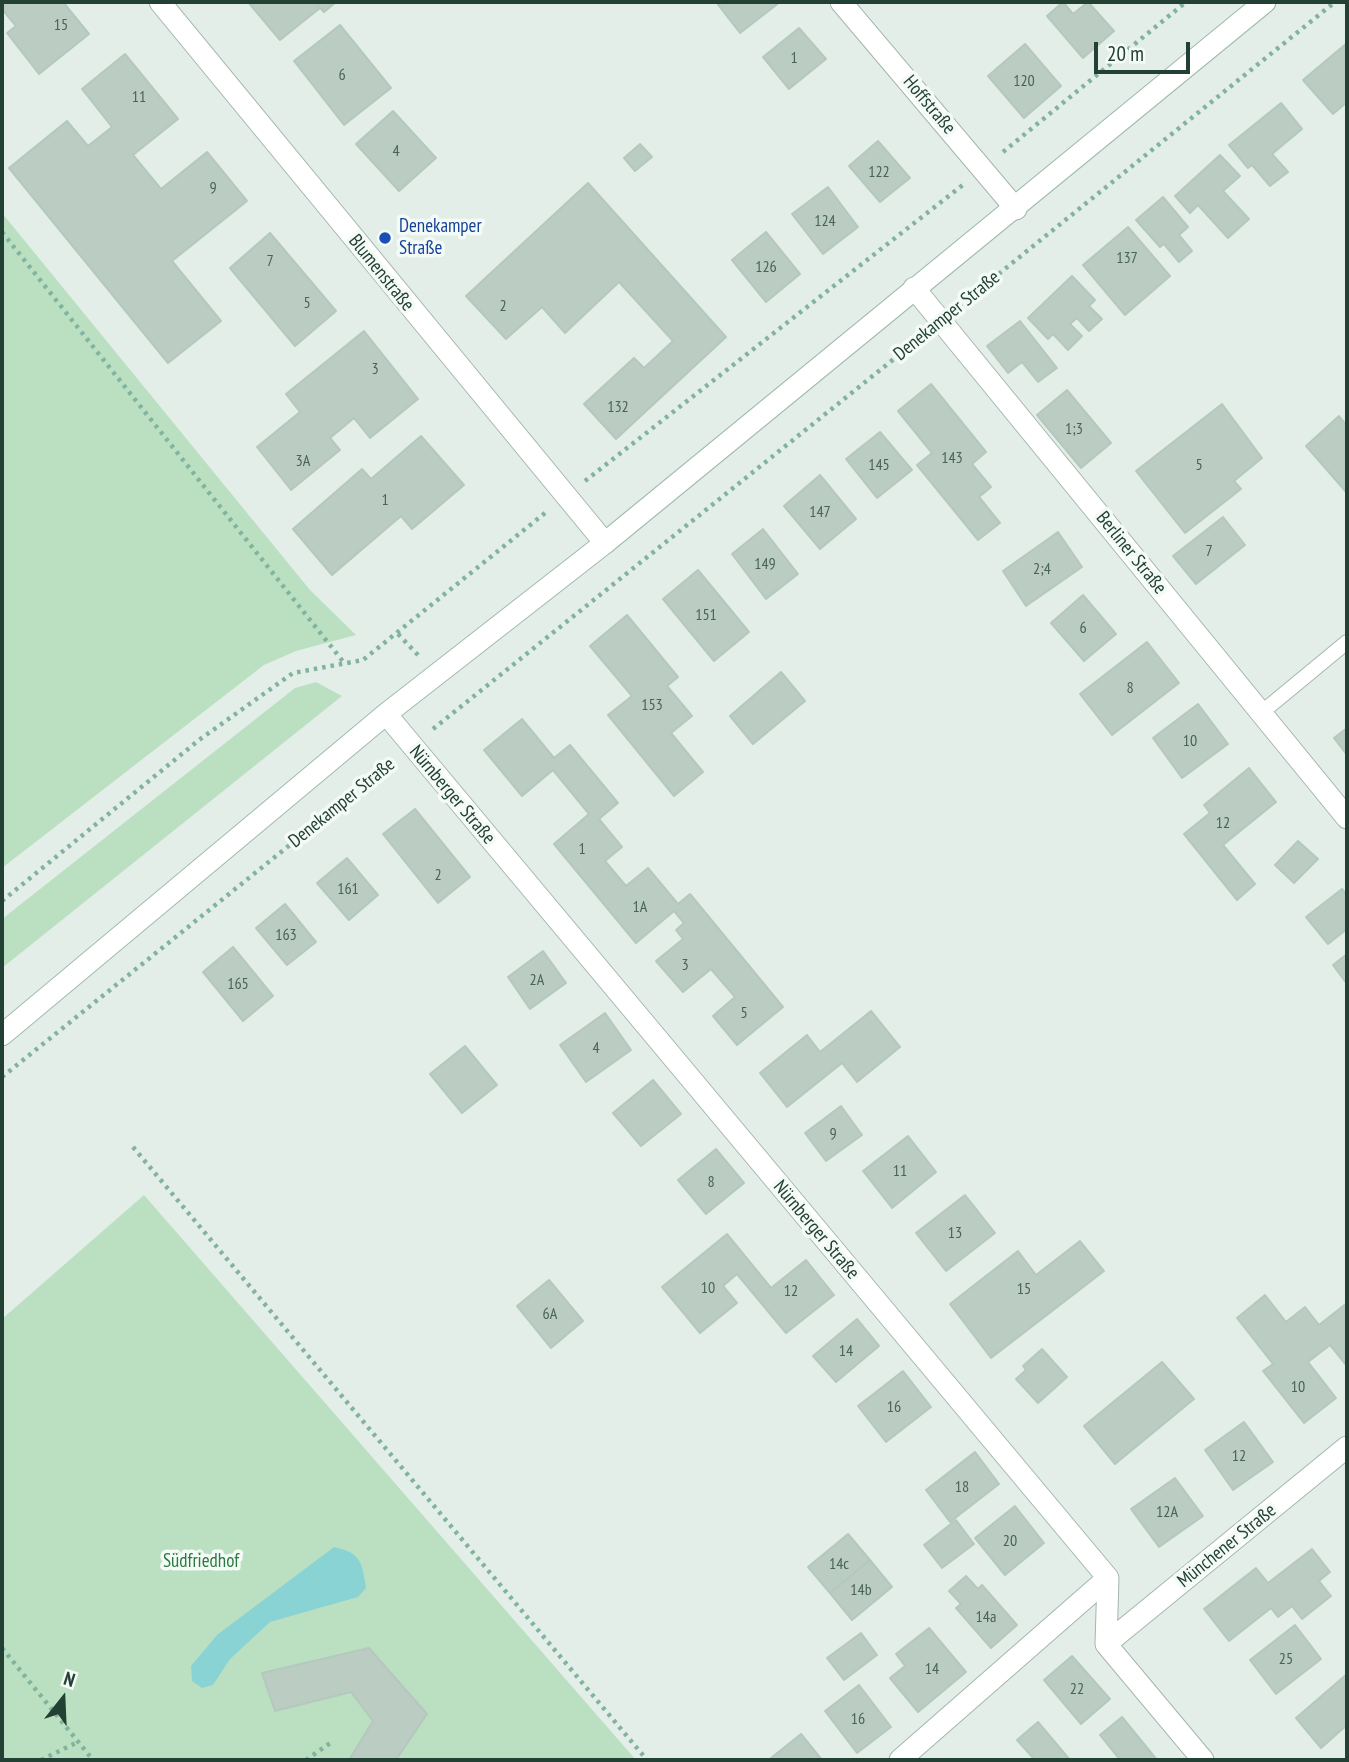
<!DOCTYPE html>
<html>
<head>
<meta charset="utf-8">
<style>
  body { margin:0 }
  #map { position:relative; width:1349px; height:1762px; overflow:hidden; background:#e3eee8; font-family:"PT Sans Narrow",sans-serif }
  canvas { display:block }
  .frame { position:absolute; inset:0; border:4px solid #224034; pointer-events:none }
  .north { position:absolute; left:28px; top:1664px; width:70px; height:70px; -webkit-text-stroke:5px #f4faf6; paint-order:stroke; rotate:18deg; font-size:19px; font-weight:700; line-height:28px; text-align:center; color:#224034 }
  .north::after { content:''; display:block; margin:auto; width:24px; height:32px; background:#224034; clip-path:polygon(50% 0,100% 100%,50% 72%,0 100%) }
  .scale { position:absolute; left:1094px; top:42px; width:96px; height:32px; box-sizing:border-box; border:4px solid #224034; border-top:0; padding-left:9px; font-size:21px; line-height:24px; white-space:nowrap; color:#224034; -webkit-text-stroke:5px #f4faf6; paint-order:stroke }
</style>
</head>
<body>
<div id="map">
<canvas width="1349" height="1762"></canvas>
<div class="frame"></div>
<div class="north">N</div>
<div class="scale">20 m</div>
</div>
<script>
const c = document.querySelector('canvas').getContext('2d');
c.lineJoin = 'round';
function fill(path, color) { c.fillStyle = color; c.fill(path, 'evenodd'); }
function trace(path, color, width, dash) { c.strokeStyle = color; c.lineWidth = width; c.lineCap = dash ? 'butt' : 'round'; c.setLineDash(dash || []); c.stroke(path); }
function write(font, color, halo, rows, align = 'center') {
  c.font = font + ' "PT Sans Narrow",sans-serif'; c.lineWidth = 7; c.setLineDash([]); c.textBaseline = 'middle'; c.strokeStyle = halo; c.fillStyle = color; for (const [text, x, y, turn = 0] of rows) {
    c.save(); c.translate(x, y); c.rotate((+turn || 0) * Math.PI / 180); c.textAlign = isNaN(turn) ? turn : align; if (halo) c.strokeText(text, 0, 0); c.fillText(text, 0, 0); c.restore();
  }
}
const green = new Path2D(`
  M2,213L310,590L356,635L296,651L264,665L2,868Z
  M316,682L342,696L2,968V919L295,688Z
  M144,1195L636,1760H2V1319Z`);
const water = new Path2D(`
  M334,1547C361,1553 362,1562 366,1588L358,1597L270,1622L230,1659L213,1685L202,1688L192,1681L191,1666L217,1635Z`);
const building = new Path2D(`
  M2,2H63L89,34L39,74L7,33L16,26L2,9Z
  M248,2H315L320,8L280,40Z
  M315,2H336L324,12Z
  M716,2H780L740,33Z
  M1063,2L1073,14L1088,2L1114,31L1083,58L1047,16Z
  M340,25L391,88L344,125L294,61Z
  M799,28L826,59L789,89L763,57Z
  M1347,43V102L1333,114L1303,80Z
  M1025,44L1061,86L1024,118L988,76Z
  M125,54L178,119L133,155L161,189L207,152L247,201L172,261L221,321L168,363L9,168L67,121L88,146L112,127L82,89Z
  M1281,103L1302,129L1272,154L1288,172L1270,186L1252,165L1248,168L1229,145Z
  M393,111L436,158L399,191L356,144Z
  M878,141L910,178L880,202L849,166Z
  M640,144L652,157L635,171L624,158Z
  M1220,155L1240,176L1223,191L1249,219L1228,238L1198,205L1190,213L1175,196Z
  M588,183L726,337L616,439L584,404L634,358L644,368L673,341L619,282L565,333L542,307L506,339L466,296Z
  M828,187L858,227L823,254L792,214Z
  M1163,197L1188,227L1179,235L1192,251L1179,262L1164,244L1160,247L1136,220Z
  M1128,227L1170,276L1125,315L1083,265Z
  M766,232L800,274L766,302L732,260Z
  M270,233L336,311L295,346L230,268Z
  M1072,276L1095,300L1089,306L1102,319L1089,331L1077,318L1070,324L1082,336L1068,350L1053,334L1048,339L1028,318Z
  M1020,321L1057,368L1038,382L1022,362L1008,373L987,346Z
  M364,331L418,399L370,438L354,418L330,438L340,450L291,490L257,447L300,412L286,394Z
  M931,384L986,452L972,464L991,487L979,497L1000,523L978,540L917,465L932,453L898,411Z
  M1067,390L1111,443L1081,468L1037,415Z
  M1222,404L1262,458L1234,481L1241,489L1185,533L1136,471Z
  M1339,416L1347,426V493L1306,446Z
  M880,432L912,470L877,498L846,459Z
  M421,436L464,485L412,529L401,516L332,575L293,529L362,469L371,479Z
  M820,475L856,519L820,549L784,506Z
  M1223,517L1245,545L1196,584L1173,556Z
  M763,529L798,574L766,599L732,554Z
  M1058,532L1082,567L1026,606L1003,571Z
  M698,570L749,632L714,661L663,599Z
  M1083,595L1116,634L1084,661L1051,623Z
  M627,615L678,677L667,686L692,716L671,733L703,772L674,796L608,715L632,696L590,646Z
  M1147,642L1179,683L1112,735L1080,694Z
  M781,672L805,701L753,744L730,716Z
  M1198,704L1228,744L1182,778L1153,738Z
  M522,719L554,758L570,745L618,803L599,819L622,847L605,861L626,886L648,868L678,904L690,894L783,1007L737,1045L713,1016L735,997L711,969L683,992L656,961L683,939L676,930L684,923L674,911L636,943L554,844L589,814L553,770L522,796L484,750Z
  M1347,728V755L1334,738Z
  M1249,768L1276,802L1223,845L1255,884L1237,900L1184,834L1210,813L1204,805Z
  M415,809L470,877L438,903L383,834Z
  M1298,841L1318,859L1294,883L1275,865Z
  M347,858L378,895L349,920L317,883Z
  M1342,889L1347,895V929L1328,944L1306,917Z
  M285,904L316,942L287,965L256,928Z
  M233,947L273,996L243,1021L203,972Z
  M543,951L566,983L530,1009L508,977Z
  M1347,954V984L1333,965Z
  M871,1011L900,1047L857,1082L842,1063L787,1107L760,1073L807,1035L820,1052Z
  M605,1013L631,1050L586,1082L560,1045Z
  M465,1046L497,1085L462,1113L430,1074Z
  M653,1080L681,1114L641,1146L613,1113Z
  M841,1106L862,1135L826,1161L805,1133Z
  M908,1136L936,1172L892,1208L863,1171Z
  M716,1149L744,1183L706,1214L678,1180Z
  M965,1195L995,1233L946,1271L916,1233Z
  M727,1234L771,1288L806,1260L834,1295L786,1333L737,1274L723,1286L737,1303L700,1333L662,1287Z
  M1080,1241L1104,1271L991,1358L950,1304L1018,1251L1036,1275Z
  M549,1280L583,1321L551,1348L517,1306Z
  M1265,1295L1286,1322L1305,1307L1319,1325L1347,1303V1366L1330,1345L1308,1362L1336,1398L1304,1423L1263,1371L1273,1364L1237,1318Z
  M857,1319L879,1346L836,1382L813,1356Z
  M1042,1349L1067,1377L1038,1403L1016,1379L1026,1370L1023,1366Z
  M1162,1362L1194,1399L1115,1464L1084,1426Z
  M903,1371L931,1407L886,1442L858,1406Z
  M1244,1422L1273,1462L1233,1490L1205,1450Z
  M975,1452L999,1484L950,1522L926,1490Z
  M1175,1478L1203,1516L1159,1547L1131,1509Z
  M1015,1506L1044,1543L1005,1575L975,1538Z
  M956,1520L974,1544L942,1568L924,1545Z
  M848,1534L870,1560L830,1593L808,1567Z
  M1312,1549L1330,1572L1319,1581L1331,1596L1302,1619L1292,1606L1278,1617L1271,1608L1229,1641L1204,1609L1256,1568L1268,1583Z
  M870,1560L892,1587L852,1620L830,1593Z
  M966,1576L978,1589L982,1585L1017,1625L991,1648L956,1608L961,1604L949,1591Z
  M1295,1625L1321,1659L1276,1694L1250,1660Z
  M929,1628L966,1672L918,1712L890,1678L905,1666L896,1654Z
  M861,1633L877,1655L844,1680L827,1658Z
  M369,1648L427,1714L396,1760H349L373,1721L351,1692L275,1711L262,1673Z
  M1072,1656L1110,1699L1081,1724L1044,1680Z
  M1347,1674V1725L1321,1748L1296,1718Z
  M859,1685L891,1727L857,1753L825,1711Z
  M1122,1717L1157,1760H1120L1100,1735Z
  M1038,1722L1070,1760H1035L1017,1740Z
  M801,1734L822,1760H772L771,1758Z`);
const path = new Path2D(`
  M1003,152L1186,2
  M2,232L345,664
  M959,306L1335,2
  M585,481L964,184
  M398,634L419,656
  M433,729L920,338
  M2,901L199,740L293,673L363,660L545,513
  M2,1077L394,761
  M133,1147L647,1760
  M2,1648L93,1760
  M41,1760L78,1742
  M306,1760L333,1741`);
const lane = new Path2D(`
  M1261,713L1347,642`);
const street = new Path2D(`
  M160,2L605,543
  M841,2L1016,209
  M914,288L1347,818
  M386,714L1108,1578L1106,1644L1203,1760
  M1106,1644L1347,1447
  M900,1760L1108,1578`);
const secondary = new Path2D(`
  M2,1035L386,714L605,543L1265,2`);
const markers = [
  [385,238,7,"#1a4fb4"]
];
const numberNames = [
  ["15",61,25],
  ["1",794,58],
  ["6",342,75],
  ["120",1024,81],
  ["11",139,97],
  ["4",396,151],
  ["122",879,172],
  ["9",213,188],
  ["124",825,221],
  ["137",1127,258],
  ["7",270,261],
  ["126",766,267],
  ["5",307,303],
  ["2",503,306],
  ["3",375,369],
  ["132",618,407],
  ["1;3",1074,429],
  ["143",952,458],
  ["3A",303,461],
  ["145",879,465],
  ["5",1199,465],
  ["1",385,500],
  ["147",820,512],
  ["7",1209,551],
  ["149",765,564],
  ["2;4",1042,569],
  ["151",706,615],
  ["6",1083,628],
  ["8",1130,688],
  ["153",652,705],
  ["10",1190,741],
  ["12",1223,823],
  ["1",582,849],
  ["2",438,875],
  ["161",348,889],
  ["1A",640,907],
  ["163",286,935],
  ["3",685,965],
  ["2A",537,980],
  ["165",238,984],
  ["5",744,1013],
  ["4",596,1048],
  ["9",833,1134],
  ["11",900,1171],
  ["8",711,1182],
  ["13",955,1233],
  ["10",708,1288],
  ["15",1024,1289],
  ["12",791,1291],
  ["6A",550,1314],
  ["14",846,1351],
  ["10",1298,1387],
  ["16",894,1407],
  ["12",1239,1456],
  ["18",962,1487],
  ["12A",1167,1512],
  ["20",1010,1541],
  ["14c",839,1564],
  ["14b",861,1590],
  ["14a",986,1617],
  ["25",1286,1659],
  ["14",932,1669],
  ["22",1077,1689],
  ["16",858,1719]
];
const streetNames = [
  ["Hoffstraße",929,105,50],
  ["Blumenstraße",381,273,51],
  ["Denekamper Straße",947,316,-39],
  ["Berliner Straße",1131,553,51],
  ["Nürnberger Straße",452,795,50],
  ["Denekamper Straße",342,803,-39],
  ["Nürnberger Straße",816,1230,50],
  ["Münchener Straße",1227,1546,-39]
];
const transitNames = [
  ["Denekamper",399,227],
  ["Straße",399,249]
];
const parkNames = [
  ["Südfriedhof",201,1562]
];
fill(green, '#bbe0c1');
fill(water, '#89d3d5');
fill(building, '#bbccc3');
trace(building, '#b5c8be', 2);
trace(lane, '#a5b6ae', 16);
trace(street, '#a5b6ae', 23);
trace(secondary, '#a1baae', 23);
trace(path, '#82b39e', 4.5, [3.5, 5]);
trace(lane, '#fff', 14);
trace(street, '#fff', 21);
trace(secondary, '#fff', 21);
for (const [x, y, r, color] of markers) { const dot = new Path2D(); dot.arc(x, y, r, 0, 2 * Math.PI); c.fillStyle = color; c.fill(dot); trace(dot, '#f4faf6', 2.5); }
write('16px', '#486358', null, numberNames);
write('19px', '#224034', '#f4faf6', streetNames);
write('19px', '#164399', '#f4faf6', transitNames, 'left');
write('19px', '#297a3f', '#f4faf6', parkNames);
</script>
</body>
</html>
